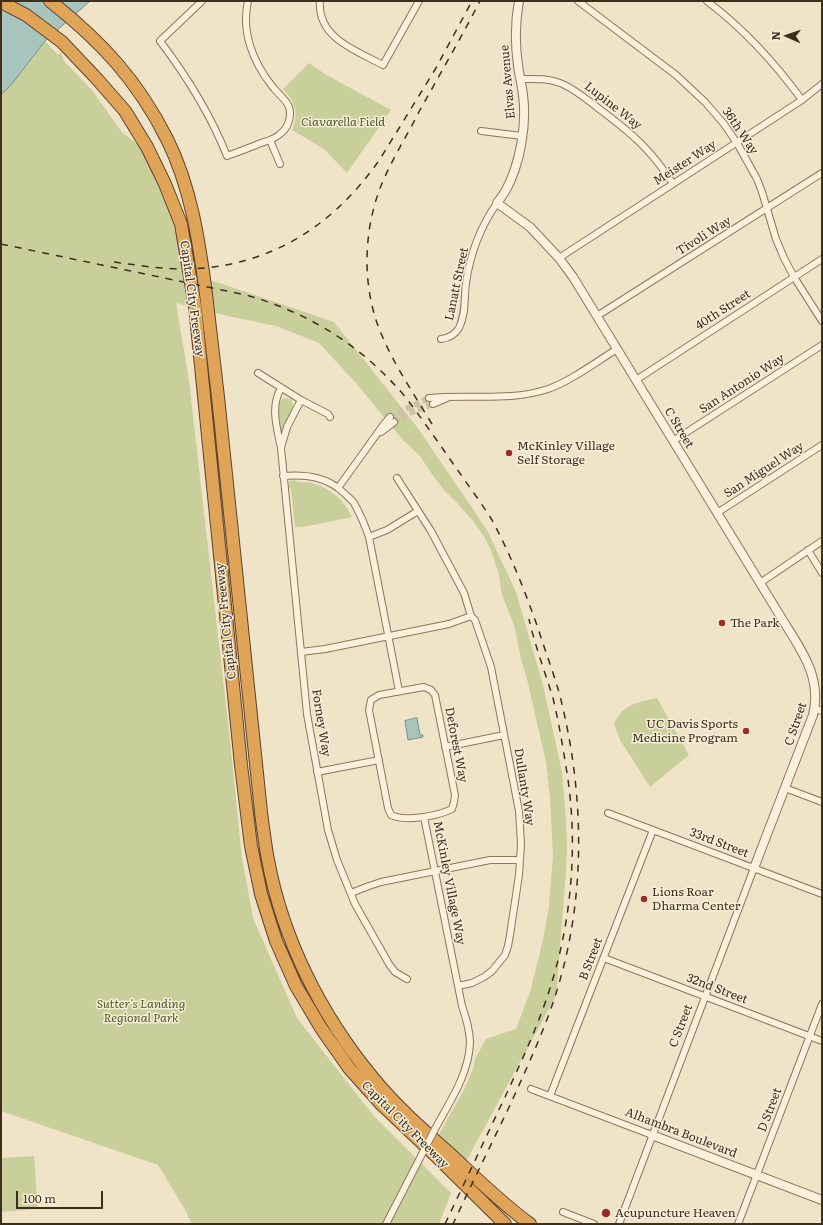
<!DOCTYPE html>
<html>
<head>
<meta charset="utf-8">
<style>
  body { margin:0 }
  #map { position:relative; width:823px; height:1225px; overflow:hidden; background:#f0e4c8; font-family:Literata,serif }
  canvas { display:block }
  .frame { position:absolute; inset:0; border:2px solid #3d2e20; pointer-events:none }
  .north { position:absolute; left:767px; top:16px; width:40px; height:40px; -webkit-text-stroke:3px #f7eed8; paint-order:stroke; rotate:272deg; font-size:11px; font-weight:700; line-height:16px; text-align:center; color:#3d2e20 }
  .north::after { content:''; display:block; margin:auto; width:14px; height:18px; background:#3d2e20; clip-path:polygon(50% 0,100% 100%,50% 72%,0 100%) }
  .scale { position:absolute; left:16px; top:1191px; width:87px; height:18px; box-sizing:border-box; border:2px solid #3d2e20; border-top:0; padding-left:5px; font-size:12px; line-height:14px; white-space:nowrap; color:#3d2e20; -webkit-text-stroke:3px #f7eed8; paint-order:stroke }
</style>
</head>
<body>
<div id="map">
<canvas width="823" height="1225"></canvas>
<div class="frame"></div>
<div class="north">N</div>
<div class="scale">100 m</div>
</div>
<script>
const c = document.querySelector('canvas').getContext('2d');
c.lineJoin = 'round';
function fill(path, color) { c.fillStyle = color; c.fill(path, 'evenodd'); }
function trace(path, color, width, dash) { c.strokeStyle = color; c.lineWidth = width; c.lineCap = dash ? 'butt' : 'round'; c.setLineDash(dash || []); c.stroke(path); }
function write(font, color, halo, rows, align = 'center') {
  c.font = font + ' Literata,serif'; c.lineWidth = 3; c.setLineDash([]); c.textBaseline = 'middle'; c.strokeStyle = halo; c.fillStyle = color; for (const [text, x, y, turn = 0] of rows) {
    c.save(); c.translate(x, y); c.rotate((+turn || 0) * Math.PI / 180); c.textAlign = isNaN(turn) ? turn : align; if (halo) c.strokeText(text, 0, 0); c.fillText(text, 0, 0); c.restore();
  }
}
const green = new Path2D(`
  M45,41L58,55L61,52L64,61L91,89L122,132L163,164L199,276L334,322L417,427L487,530L516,592L543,685L562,772L566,819L567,844L566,873L556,996L463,1167L439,1134L457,1102L464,1090L473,1069L475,1059L486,1039L516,1029L530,992L542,944L549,906L553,856L550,798L546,762L527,679L521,659L514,625L502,595L499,575L493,556L485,538L473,521L459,505L444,490L431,473L420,456L402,439L355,382L319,343L276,326L209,312L176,303L189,380L230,741L242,858L253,918L297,1018L373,1115L451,1193L439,1224H192L184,1208L158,1165L1,1111V95L11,85Z
  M309,63L325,74L391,110L347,173L324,149L292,130C299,114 295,101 283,89Z
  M285,398L291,399C292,402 293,403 293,406C293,411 283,431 281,437C280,425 275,410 282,399Z
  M294,480C299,483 306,482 312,483C331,488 345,501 352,517L308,526L295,527L291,489L288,486L290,481Z
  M657,698L689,755L650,787L620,740L614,724C621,705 638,702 657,698Z
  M34,1156L38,1209L1,1212V1158Z`);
const water = new Path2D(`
  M1,1H90L45,41L11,85L1,95Z
  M417,718L420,735H423V737L408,740L405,721Z`);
const minorTunnel = new Path2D(`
  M390,417L404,410L429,398
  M394,422L409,413L433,404`);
const minor = new Path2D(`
  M202,1L160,41C188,78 210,113 227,156C238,152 249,148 261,143C267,141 275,139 280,134C288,128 292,117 289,107C286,99 277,93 272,86C253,62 241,32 248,1
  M320,1C317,38 357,51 383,65L419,1
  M578,1L676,75L705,102L724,124L737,143L757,179L762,192L776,239L784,258L794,277L822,321
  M707,1C744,29 775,63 802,100
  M520,79C534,79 547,78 560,83C574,88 586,99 598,108C630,132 651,149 673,184
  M481,131L522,136
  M270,140L280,164
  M559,258L802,100L822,84
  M597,316L822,173
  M441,339C449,338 455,335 459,328C466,314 464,298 466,283C470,255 481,226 497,203
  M258,373L301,400L328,414L330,417
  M636,380L822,259
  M281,388C270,407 277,428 281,448L287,427L301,400
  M429,398C469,394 509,402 548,389C571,381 596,362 617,349
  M433,404L447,398
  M381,432L394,422
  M673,441L822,345
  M281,448L307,714L328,830L337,860L355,904L389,964L395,972L407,979
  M283,476C307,474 328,477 345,494C348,497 352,500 354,503C360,514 365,525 369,537L399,691
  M397,478L431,531L464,593L471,616
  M338,488L384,424L390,417
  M717,513L822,445
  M369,537L387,530L418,511
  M808,550L822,573
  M760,583L822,541
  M301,652L325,649L449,624L471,616L475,620L491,667L519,811L521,844L519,875L510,935L508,946L505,955L492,971L484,977L472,983L458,986
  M424,687L431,690L435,695L455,795L454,802L452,809C438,816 405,822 391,815L388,808L369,710L371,700L379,695Z
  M815,709L822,711
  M445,747L504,735
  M317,772L379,760
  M785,788L822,802
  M608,813L822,894
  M424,817L462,1006C466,1018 470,1030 470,1043C469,1074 449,1103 435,1129
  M351,893L369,886L381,882L490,860H520
  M604,958L822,1041
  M531,1089L652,1135
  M550,1096L653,830
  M563,1212L594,1224
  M386,1224L421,1156
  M619,1224L754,868
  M738,1224L822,1004`);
const tertiary = new Path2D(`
  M519,1C515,22 515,44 518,65C519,75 522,85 523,95C527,125 520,164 506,190C503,195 500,199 497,203L530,227L559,258L573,277L779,614C798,646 823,675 813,715L754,868
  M652,1135L822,1200`);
const motorway = new Path2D(`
  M50,1C101,41 138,81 167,139C191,187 199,241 206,294C210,328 214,363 218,397C233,535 246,674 261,812C263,828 265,844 268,860C283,940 321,1015 373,1078C395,1105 422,1129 448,1152C475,1177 501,1203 530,1224
  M1,2L26,15L62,42L97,79L125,111L147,147L165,184L181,224L195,306L241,765L251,846L261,894L276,941L296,986L321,1028L349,1068L382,1105L437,1157L505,1224`);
const rail = new Path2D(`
  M1,244L246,295C310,313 364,347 407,399C425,423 442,448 459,472C470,488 482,504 492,520C511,555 526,594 539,631C546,654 555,676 561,700C584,794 586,894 558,987C546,1027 528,1065 511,1103C492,1143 472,1183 453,1224
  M114,262C137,265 160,269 184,269C268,268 333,227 380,159L436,68L472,1
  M432,424C412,391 390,359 377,323C363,282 364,235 378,194C388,165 406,138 420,110C440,74 461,38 480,1
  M445,1224C465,1182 485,1139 505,1097C522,1060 539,1024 551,985C572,918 578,843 567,773C563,748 559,723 553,698C545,672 535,646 529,619`);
const minorBridge = new Path2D(`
  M421,1156L435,1129`);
const markers = [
  [509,453,4,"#9e2a2b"],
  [722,623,4,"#9e2a2b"],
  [746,731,4,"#9e2a2b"],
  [644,899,4,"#9e2a2b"],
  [606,1213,5,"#9e2a2b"]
];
const streetNames = [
  ["Elvas Avenue",508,82,-95],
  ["Lupine Way",613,106,38],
  ["36th Way",740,131,56],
  ["Meister Way",685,163,-33],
  ["Tivoli Way",704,236,-32],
  ["Lanatt Street",457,284,-78],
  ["Capital City Freeway",192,299,82],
  ["40th Street",723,310,-33],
  ["San Antonio Way",742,384,-33],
  ["C Street",679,428,59],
  ["San Miguel Way",764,470,-33],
  ["Capital City Freeway",226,621,-96],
  ["Forney Way",321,723,81],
  ["C Street",796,724,-71],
  ["Deforest Way",456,745,79],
  ["Dullanty Way",524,787,81],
  ["33rd Street",719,843,21],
  ["McKinley Village Way",449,883,79],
  ["B Street",591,959,-69],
  ["32nd Street",717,989,21],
  ["C Street",681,1026,-69],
  ["D Street",770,1110,-69],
  ["Capital City Freeway",405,1125,45],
  ["Alhambra Boulevard",681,1133,21]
];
const parkNames = [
  ["Ciavarella Field",343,122],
  ["Sutter's Landing",141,1004],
  ["Regional Park",141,1018]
];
const poiNames = [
  ["McKinley Village",517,446],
  ["Self Storage",517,460],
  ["The Park",730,623],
  ["UC Davis Sports",738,724,"right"],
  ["Medicine Program",738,738,"right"],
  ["Lions Roar",652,892],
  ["Dharma Center",652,906],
  ["Acupuncture Heaven",615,1213]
];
fill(green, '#c9cf9b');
fill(water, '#a9c4bc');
trace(water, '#6f938a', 1);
trace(minorTunnel, '#ccc0a6', 6, [6, 3]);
trace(minor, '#8d765c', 8);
trace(tertiary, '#8d765c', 10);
trace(motorway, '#5b4430', 14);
trace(minor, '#faf1dc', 6);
trace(tertiary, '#faf1dc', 8);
trace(motorway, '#e0a458', 12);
trace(rail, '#3d2e20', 1.5, [7, 7]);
trace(minorBridge, '#8d765c', 8, []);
trace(minorBridge, '#faf1dc', 6);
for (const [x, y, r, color] of markers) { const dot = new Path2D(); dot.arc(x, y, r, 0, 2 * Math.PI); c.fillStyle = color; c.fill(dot); trace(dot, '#f7eed8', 1.5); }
write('12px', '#3d2e20', '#f7eed8', streetNames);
write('italic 12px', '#4d5a26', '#f7eed8', parkNames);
write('12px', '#3d2e20', '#f7eed8', poiNames, 'left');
</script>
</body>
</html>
